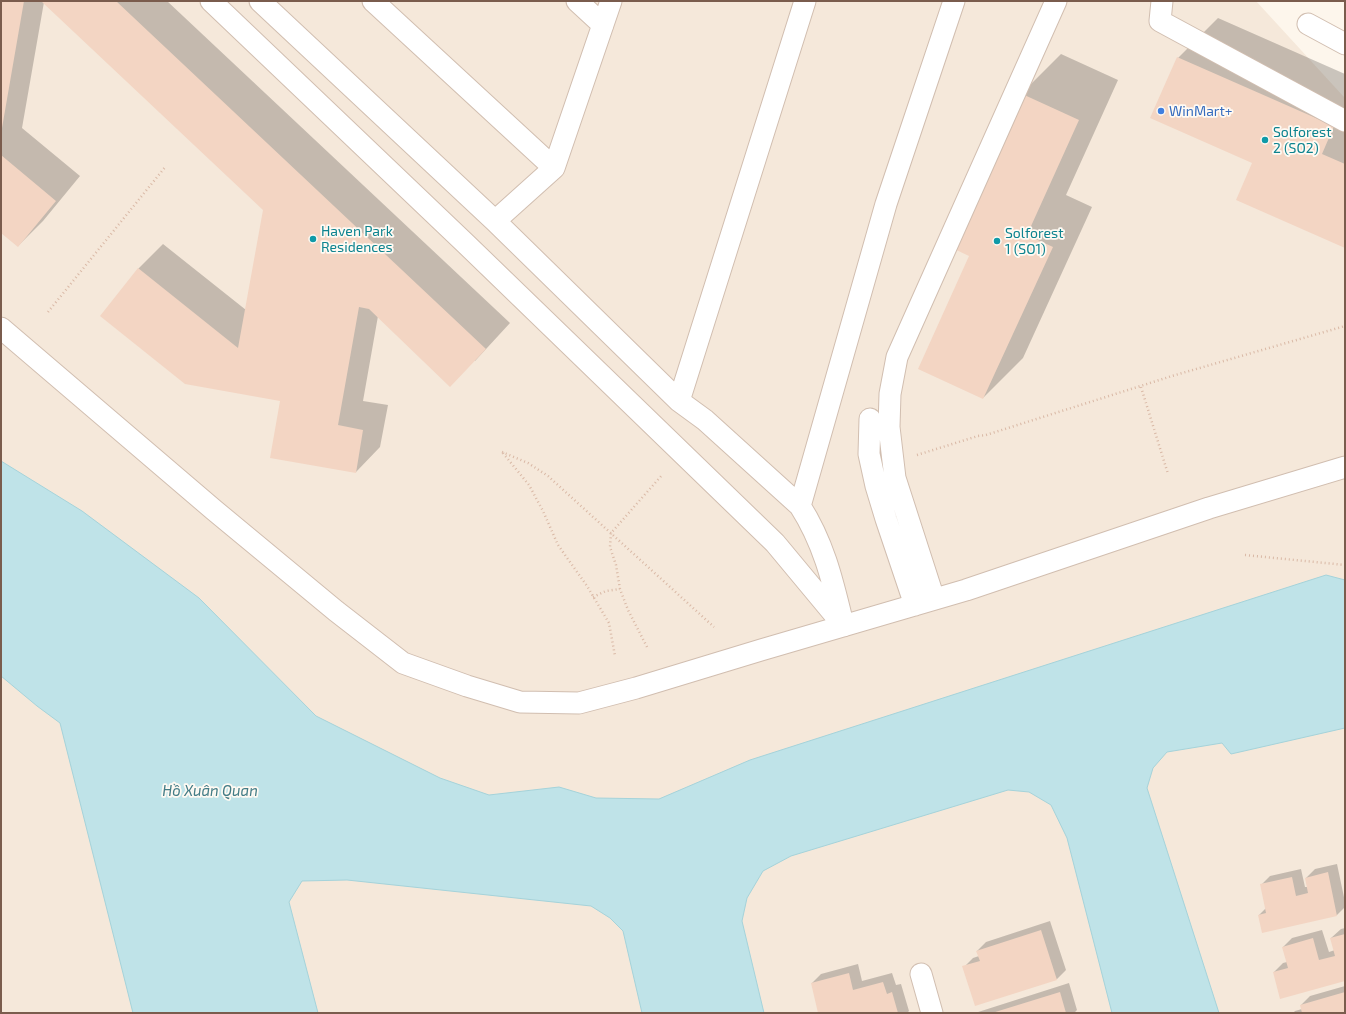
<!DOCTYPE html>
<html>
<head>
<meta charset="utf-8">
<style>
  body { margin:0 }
  #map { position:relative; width:1346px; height:1014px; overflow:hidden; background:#fdf6ec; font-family:"Exo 2",sans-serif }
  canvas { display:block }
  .frame { position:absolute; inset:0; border:2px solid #7a5c4d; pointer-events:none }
</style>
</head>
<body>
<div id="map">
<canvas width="1346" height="1014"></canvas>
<div class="frame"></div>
</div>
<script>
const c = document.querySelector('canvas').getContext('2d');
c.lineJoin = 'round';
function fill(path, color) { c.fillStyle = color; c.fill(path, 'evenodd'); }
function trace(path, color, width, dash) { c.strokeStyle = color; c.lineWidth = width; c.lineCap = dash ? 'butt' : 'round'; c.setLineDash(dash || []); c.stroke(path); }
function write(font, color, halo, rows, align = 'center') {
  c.font = font + ' "Exo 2",sans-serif'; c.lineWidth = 3.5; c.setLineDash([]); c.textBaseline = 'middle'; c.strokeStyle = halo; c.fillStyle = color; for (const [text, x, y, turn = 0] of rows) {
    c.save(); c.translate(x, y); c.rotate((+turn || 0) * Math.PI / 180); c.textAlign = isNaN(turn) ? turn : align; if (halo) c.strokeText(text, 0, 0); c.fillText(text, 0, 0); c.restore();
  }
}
const residential = new Path2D(`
  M1,1H1256L1345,98V1013H1Z`);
const water = new Path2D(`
  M1,461L82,511L199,598L316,716L440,778L489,795L559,787L596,798L659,799L750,760L1326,575L1345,580V728L1231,754L1222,743L1167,752L1153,768L1147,788L1219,1013H1112L1067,838L1051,805L1029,792L1008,790L791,856L763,871L747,898L742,921L764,1013H642L623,931L610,918L591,906L347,880L302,881L289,902L318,1013H133L60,723L37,706L1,676Z`);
const shadow = new Path2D(`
  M1,1H167L510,323L475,361L378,316L363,401L388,405L380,447L356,472L281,400L138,269L163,244L246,310L264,209L44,2L22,128L80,176L43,221L18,246L1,232Z
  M1218,18L1345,74V247L1254,162L1178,58Z
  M1061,54L1118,80L1066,195L1092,207L1023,358L983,398L1021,94Z
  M1337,864L1345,902V907L1337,915H1259L1266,908L1261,885L1270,876L1301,869L1305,887H1308L1306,878L1315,869Z
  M1050,921L1066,970L1057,979L964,967L973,958L979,956L977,951L986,942Z
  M1345,928V980L1274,972L1283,963L1287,962L1283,947L1292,938L1322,930L1329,952L1335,950L1331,938L1341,929Z
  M858,964L862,981L892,973L896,985L901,984L909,1011L907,1013H819L812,983L821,974Z
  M1069,983L1077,1010L1074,1013H975Z
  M1345,986V1013H1293L1295,1011L1302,1009L1301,1005L1310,996Z`);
const building = new Path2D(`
  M1,1H24L2,128H1Z
  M41,1H116L486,349L450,387L369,309L359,307L338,425L363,430L356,473L270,458L280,401L185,384L100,316L138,268L238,348L263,210Z
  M1177,57L1334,126L1322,154L1345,164V248L1236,200L1252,163L1150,118Z
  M1020,93L1079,120L1027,235L1053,247L983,399L918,369L969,256L950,247Z
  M1,155L56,201L18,247L1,233Z
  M1328,872L1337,916L1262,933L1258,915L1266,913L1260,884L1292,877L1296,896L1308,893L1305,878Z
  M1041,930L1057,980L975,1006L962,966L980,961L976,951Z
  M1345,934V981L1280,999L1273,972L1288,968L1282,947L1313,938L1319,960L1335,956L1330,938Z
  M849,973L853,990L883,982L887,994L892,992L898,1013H818L811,983Z
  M1060,992L1066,1013H992Z
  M1345,992V1013H1302L1300,1005Z`);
const path = new Path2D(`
  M48,312L166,166
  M1141,387L1168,474
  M502,452L528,463L548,476L714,627
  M503,453L529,485L543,511L558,545L587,586L609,623L615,656
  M917,455L978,436L986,435L1172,376L1345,326
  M1245,555L1345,565
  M593,597L606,591L620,589
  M647,647L628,610L620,589L616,565L610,547L611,533L663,474`);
const minor = new Path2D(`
  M211,1L466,244L775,543L844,626
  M260,1L495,221L679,401L705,420L800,506C823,542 832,578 842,620
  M373,1L554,168
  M577,1L603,25
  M1162,1L1160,21L1345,121
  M1308,24L1345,44
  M495,221L554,168L611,1
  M1,328L214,510L336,611L403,663L467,686L520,702L579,703L636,688L761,650L966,590L1209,508L1345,467
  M679,401L805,1
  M870,419L869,454L876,486L886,519L915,605
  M800,506L886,204L954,1
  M934,599L895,478L889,427L890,394L897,357L1056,1
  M921,974L932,1013`);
const markers = [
  [1161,111,4,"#3f7fe0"],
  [1265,140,4,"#0f9aa8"],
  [313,239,4,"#0f9aa8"],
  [997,241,4,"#0f9aa8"]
];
const shopNames = [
  ["WinMart+",1169,111]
];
const cultureNames = [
  ["Solforest",1273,132],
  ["2 (SO2)",1273,148],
  ["Haven Park",321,231],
  ["Residences",321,247],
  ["Solforest",1005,233],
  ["1 (SO1)",1005,249]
];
const waterNames = [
  ["Hồ Xuân Quan",210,791]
];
fill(residential, '#f5e8da');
fill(water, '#bfe3e8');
trace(water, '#a5d3da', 1);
fill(shadow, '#0003');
fill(building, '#f3d5c3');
trace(minor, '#d1beb0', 23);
trace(path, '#d9b8a5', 2.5, [1, 3]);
trace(minor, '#fff', 21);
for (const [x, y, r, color] of markers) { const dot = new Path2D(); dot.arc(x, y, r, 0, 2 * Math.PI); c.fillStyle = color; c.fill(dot); trace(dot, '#fffaf3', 1.5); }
write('14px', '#366cbe', '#fffaf3', shopNames, 'left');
write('14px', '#0d838f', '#fffaf3', cultureNames, 'left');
write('italic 15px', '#437c86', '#fffaf3', waterNames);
</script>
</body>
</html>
